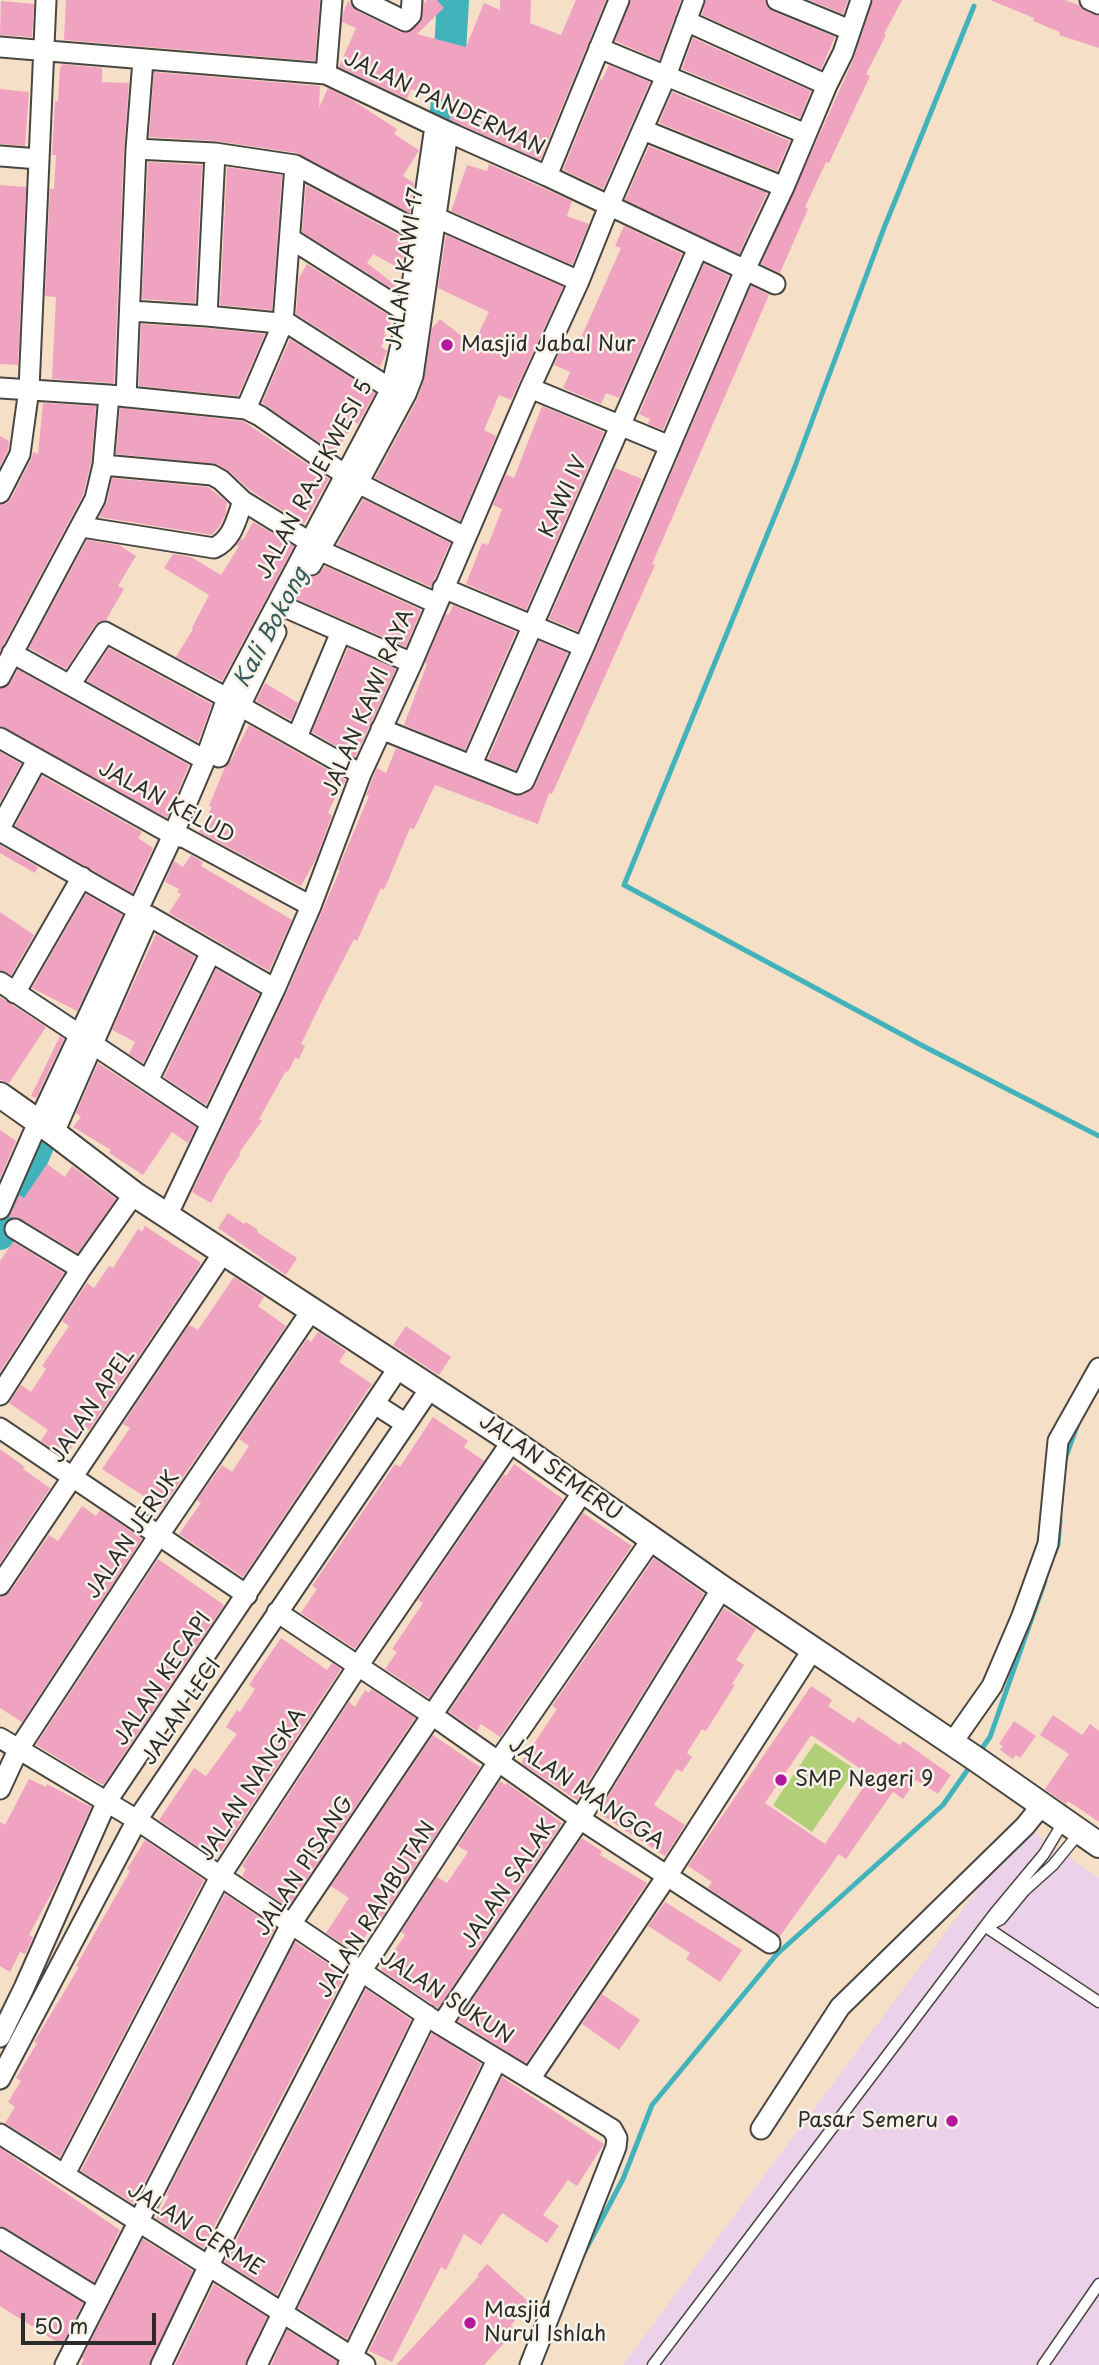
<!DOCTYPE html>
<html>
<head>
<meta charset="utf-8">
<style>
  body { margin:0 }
  #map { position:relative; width:1099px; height:2365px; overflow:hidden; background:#f5dfc6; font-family:"Playpen Sans",sans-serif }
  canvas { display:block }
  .scale { position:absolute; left:21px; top:2313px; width:135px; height:32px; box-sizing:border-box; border:4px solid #2b2b2b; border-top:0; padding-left:9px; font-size:21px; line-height:24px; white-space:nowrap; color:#2b2b2b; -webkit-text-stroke:5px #f7f3e8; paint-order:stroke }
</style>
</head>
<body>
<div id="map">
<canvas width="1099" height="2365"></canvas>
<div class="scale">50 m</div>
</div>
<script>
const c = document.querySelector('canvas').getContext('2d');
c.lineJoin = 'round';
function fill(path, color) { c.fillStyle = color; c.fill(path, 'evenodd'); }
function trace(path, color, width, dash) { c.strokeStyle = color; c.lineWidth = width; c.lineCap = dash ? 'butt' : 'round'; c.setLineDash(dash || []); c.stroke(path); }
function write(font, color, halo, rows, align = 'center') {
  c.font = font + ' "Playpen Sans",sans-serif'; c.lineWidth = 5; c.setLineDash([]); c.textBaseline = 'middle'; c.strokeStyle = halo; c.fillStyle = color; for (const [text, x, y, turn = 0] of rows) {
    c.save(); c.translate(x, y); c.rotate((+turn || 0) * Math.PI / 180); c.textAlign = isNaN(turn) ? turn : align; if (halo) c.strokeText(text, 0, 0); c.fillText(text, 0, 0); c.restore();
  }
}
const built = new Path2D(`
  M1025,1826L1099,1878V2365H623Z`);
const green = new Path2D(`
  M815,1743L855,1769L812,1832L773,1805Z`);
const stream = new Path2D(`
  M974,6L884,228L794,469L624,885L925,1047L1099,1136
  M1064,1462L1079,1421
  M1055,1552L1058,1544L1060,1520
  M978,1754L990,1737L1045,1581
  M584,2253L623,2179L652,2105L777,1954L943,1805L971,1765`);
const river = new Path2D(`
  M438,162L447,103L453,0
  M0,1234L42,1136`);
const building = new Path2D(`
  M66,0H320L315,61L64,40Z
  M427,0H437L444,8L417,34L466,47L484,3L500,10V0H531L530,23L561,35L576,0H606L540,160L450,120L452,102L411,89L407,99L339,67L356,28L342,22L343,14L348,1L357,11L400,32L406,33L420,23L424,3Z
  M631,0H681L659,60L615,41Z
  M706,0H765L767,7L772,11L835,37L821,69L702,15Z
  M809,0H848L843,14Z
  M873,0H902L884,34L886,35L866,74L870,76L829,163L826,162L805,207L808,209L780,273L761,264L854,58Z
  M990,0H1065L1079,5L1085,11L1099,16V48L1059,35L1060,32L1033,21L1034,18Z
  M1,1L34,4L32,37L0,35Z
  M693,38L811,91L800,118L682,69Z
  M62,64L102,68V82L129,83L124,148L114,383L52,379L56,297L45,296L50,189H54L56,155H52L55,101H58L60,68Z
  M609,65L650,82L603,189L563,170L600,79L602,80Z
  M154,72L320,86L319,108L328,88L352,100L397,129L394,134L419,150L403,176L414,183L410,213L297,153L216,141L149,137Z
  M0,89L29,92L25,146L0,144Z
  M672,92L790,141L777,171L659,123Z
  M649,146L767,193L739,254L625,200Z
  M148,162L202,165L195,303L142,299Z
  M489,164L572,201L567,216L589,224L572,265L451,211L467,165L487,171Z
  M227,167L282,175L272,310L220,305Z
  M0,185L26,187L18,365L0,364Z
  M306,185L406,239L404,256L397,267L373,254L367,263L399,288V293L302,232Z
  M624,226L682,254L619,398L606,393L601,404L563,388L570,372L554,365L564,342L572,345L575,338L580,340L621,248L615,246Z
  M446,235L563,287L511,400L499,395L484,430L496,436L460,521L375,478L417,400L424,380L432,328L440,319L473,345L489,312L438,288Z
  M307,264L393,318L384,334L387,336L381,346L387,351L380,367L296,314L299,278Z
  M704,264L729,276L663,430L648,424L650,419L639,414Z
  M751,286L769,295L652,564L655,565L552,794L549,793L538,824L435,785L414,829L410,828L384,890L381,888L357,941L354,939L322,1001L301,1044L305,1046L299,1059L295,1058L288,1072L286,1071L259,1119L262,1121L239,1153L241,1154L228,1172L211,1203L192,1192L286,994L340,870L338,869L369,796L366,795L377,768L386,773L396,748L513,795H523L535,786L595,652Z
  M141,324L206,328L265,334L238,396L139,386Z
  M290,339L375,393L358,424L355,422L335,453L262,403Z
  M43,403L96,406L91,463L83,495L0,651V505L6,504L11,499L31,460L33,452L38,454Z
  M542,406L604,432L526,610L466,584L482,543L488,545L502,509L493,505L506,474L514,478Z
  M120,408L243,421L329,479L304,524L251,491L229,471L217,464L116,454Z
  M0,436L9,441L8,450L0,466Z
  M615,468L642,479L578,631L549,619Z
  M112,478L208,487L227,502L225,516L219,527L212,535L99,517L107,502Z
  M363,499L450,543L431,587L337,545Z
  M253,522L294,546L222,681L176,657L193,629L192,628L209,595L164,568L173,554L191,557L221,575L239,546L236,545L241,539L243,540Z
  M87,540L119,545L136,556L118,586L124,589L106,620L100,621L95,625L66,669L29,648Z
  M325,566L421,610L406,647L294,598L306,576H317Z
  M453,605L516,632L465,750L404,725L427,664L425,663L446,614L449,615Z
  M539,641L568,653L516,770L488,759Z
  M109,648L212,704L198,742L87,681Z
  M348,648L396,669L355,757L312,732Z
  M18,670L189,765L167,818L0,726V689L10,683Z
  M265,683L298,703L291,720L256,701Z
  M249,725L346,780L343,786L341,785L328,813L332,815L316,859L301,886L199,832L212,807L209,806L225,767L230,762Z
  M0,752L21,764L0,802Z
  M42,776L142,832L138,838L153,848L132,893L15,826Z
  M0,845L38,867L35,873L0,853Z
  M191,855L203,862L201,866L292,920L269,971L169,913L181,894L177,892L179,889L165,882L174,861L183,867Z
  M86,894L122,915L77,1011L32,988Z
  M0,912L34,935L11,975L0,970Z
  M156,934L195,957L143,1063L129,1054L135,1042L112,1030Z
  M216,969L259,994L206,1105L164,1077Z
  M0,997L46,1027L9,1083L0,1080Z
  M60,1036L64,1039L36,1098L31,1096Z
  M98,1063L196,1127L188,1143L172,1132L143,1175L109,1153L111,1150L73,1127L81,1117L76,1113Z
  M0,1130L16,1141L0,1178Z
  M47,1164L65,1177L72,1166L116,1199L78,1253L21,1219L9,1217L19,1195L24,1198Z
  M228,1213L244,1224L246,1222L258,1230L257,1232L297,1258L286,1275L218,1228Z
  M145,1226L200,1262V1265L89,1430L86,1427L65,1457L41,1441L48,1430L9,1403L21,1385L31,1392L46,1369L42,1366L69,1326L62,1321L87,1283L94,1288L109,1266L113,1268L138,1229L142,1232Z
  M13,1242L64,1273L0,1372V1261Z
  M234,1277L264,1297L258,1306L286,1326L162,1508L102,1469L130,1428L123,1424L189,1325L198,1330Z
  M406,1326L451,1357L439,1375L393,1345Z
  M318,1332L346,1351L339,1362L372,1384L243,1577L179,1534L201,1503L197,1500L222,1465L232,1472L249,1446L239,1439L307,1339L311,1342Z
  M433,1417L468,1441L464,1447L484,1461L355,1649L301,1613L317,1589L312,1586L395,1464L400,1467Z
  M0,1449L25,1467L23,1469L50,1488L0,1563Z
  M514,1464L563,1499L429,1698L385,1669L397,1652L392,1649L423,1603L418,1600L504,1474L506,1476Z
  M82,1506L96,1516L100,1510L142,1539L22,1722L0,1708V1597L10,1592L49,1535L58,1541Z
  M583,1513L632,1546L500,1737L481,1724L477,1731L449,1712Z
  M654,1558L704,1594L577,1800L521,1763L557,1709L552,1706Z
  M158,1559L224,1605L103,1785L36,1745Z
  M724,1608L756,1629L736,1660L744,1665L732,1684L735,1685L706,1731L702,1729L687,1753L692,1757L682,1772L677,1769L654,1805L685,1825L665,1856L598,1813Z
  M281,1638L327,1670L332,1663L341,1669L221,1852L218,1850L213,1857L159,1820L194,1768L206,1776L237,1734L226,1727L237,1710L240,1712L255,1689L249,1685Z
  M811,1686L832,1700L828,1706L854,1723L858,1717L900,1745L903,1741L951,1775L938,1794L916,1780L903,1799L893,1792L846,1859L839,1854L780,1936L708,1888L712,1882L688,1866ZM811,1735L871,1776L825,1844L765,1803Z
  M371,1689L415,1718L288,1907L242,1876L246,1869L242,1866L349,1702L355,1707L365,1690L369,1693Z
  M1053,1715L1082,1735L1090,1724L1099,1731V1822L1068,1801L1066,1804L1045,1789L1069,1754L1040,1735Z
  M1014,1721L1036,1736L1020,1758L1016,1755L1013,1759L1000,1750L1003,1746L999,1744Z
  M433,1735L480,1767L381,1919L378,1917L355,1952L326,1933L349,1898L331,1886Z
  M29,1779L46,1787L47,1784L91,1807L57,1883L29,1935L33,1937L29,1946L25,1954L20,1952L10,1972L0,1966V1822L5,1825Z
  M500,1781L506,1785L507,1783L562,1823L438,2008L381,1970L405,1935L401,1932L437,1877L447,1883L468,1852L458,1846Z
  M582,1838L602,1851L600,1855L647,1883L526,2063L458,2021Z
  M145,1840L204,1880L60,2157L5,2123L15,2107L8,2102L21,2081L16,2078L37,2043L34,2042L79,1967L76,1966L130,1871L127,1869Z
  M225,1894L275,1928L145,2182L132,2203L81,2171Z
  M665,1902L742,1950L720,1982L686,1959L690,1953L648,1926Z
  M295,1942L345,1975L203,2248L156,2218L169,2196L166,2195Z
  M366,1989L411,2020L277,2295L225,2262Z
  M602,1994L640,2020L619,2050L582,2024Z
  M432,2033L481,2064L347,2339L298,2308Z
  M502,2077L604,2144L577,2186L568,2180L543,2215L559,2226L547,2243L502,2213L481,2245L464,2234L446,2270L441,2267L392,2362L369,2351Z
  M0,2148L120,2230L94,2282L6,2228L0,2226Z
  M143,2239L193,2271L149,2365H81L84,2359L82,2358Z
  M0,2252L83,2303L62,2345L0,2306Z
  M487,2264L530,2303L511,2325L516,2330L484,2365H396L479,2276L477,2275Z
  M214,2284L267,2317L245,2365H175Z
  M287,2330L337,2361L336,2365H271Z`);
const service = new Path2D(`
  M1080,1832L1053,1865L1024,1891L1001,1919L986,1927L1099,2002
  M653,2365L994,1914L1044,1854L1064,1821
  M1043,2365L1099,2284`);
const minor = new Path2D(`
  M362,0L405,21L411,15L412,0
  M777,0L850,30
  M1090,0L1099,4
  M686,21L827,85
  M0,47L326,74L448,132L547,176L775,284
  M599,48L806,134
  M326,74L332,0
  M643,130L784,187
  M136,149L215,153L295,165L420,232
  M0,156L39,159
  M547,176L619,0
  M437,218L579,281
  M291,239L408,313
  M131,311L207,316L289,324L391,389
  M207,316L215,153
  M0,388L109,395L246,409L260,416L354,481L465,537
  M530,388L670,446
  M126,397L136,149L143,60
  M246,409L283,323L295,165
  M103,465L212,475L221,480L243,501L308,541
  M0,493L20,454L29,389L46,0
  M82,527L214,548C233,539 236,520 243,501
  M319,550L436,603
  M311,565L358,483L406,394L413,376L448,132
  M443,588L584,647
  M287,608L412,663
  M12,653L205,760
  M0,677L95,499L103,465L109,395
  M70,685L105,632L227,698
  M240,706L361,774
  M381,729L518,784L524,781L584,647L745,270L784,187L827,85L843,53L861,0
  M297,737L341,632
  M0,738L173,835L185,838L311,906
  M219,757L240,706L276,632
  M472,764L698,248
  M0,828L37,760
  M0,831L138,910
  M149,916L275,989
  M0,982L80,1035
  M15,993L82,877
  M94,1045L148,1081L211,952
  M148,1081L211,1123
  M54,1133L149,916
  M0,1209L32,1136L173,835L205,760L227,698L391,389L408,313L435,126
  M167,1216L275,989L311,906L361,774L412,663L530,388L579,281L609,206L666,76L694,0
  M15,1229L81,1269
  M0,1395L81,1269L134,1194
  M375,1404L406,1424
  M0,1428L247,1595
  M0,1585L223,1253
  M277,1612L432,1715L580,1819L770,1943
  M0,1738L137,1820L441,2025L612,2129L617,2138L616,2147L530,2365
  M952,1743L992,1686L1022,1616L1048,1544L1058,1441L1099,1368
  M0,1789L18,1750L159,1535L311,1311
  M441,2025L580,1819L722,1588
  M0,2037L24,1988L107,1801L399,1367
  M0,2079L137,1820L431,1387
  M530,2079L667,1876L813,1649
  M761,2129L840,2007L1025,1826L1042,1805
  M0,2134L365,2365
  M65,2174L221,1875L358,1666L512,1441
  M0,2238L99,2299
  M65,2365L291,1924L584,1490
  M161,2365L209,2265L362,1970L498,1762L652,1539
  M257,2365L427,2015
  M348,2365L497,2060`);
const tertiary = new Path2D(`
  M0,1095L54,1133L134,1194L512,1441L722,1588L976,1759L1099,1845`);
const markers = [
  [447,345,7,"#b5179e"],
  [781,1780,7,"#b5179e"],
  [952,2121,7,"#b5179e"],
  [470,2323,7,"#b5179e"]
];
const streetNames = [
  ["JALAN PANDERMAN",444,104,25],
  ["JALAN KAWI 17",406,269,-82],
  ["JALAN RAJEKWESI 5",315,480,-62],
  ["KAWI IV",564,497,-66],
  ["JALAN KAWI RAYA",369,703,-67],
  ["JALAN KELUD",166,803,28],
  ["JALAN APEL",93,1406,-56],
  ["JALAN SEMERU",550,1468,35],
  ["JALAN JERUK",133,1535,-56],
  ["JALAN KECAPI",163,1679,-56],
  ["JALAN LECI",182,1712,-56],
  ["JALAN NANGKA",253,1785,-57],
  ["JALAN MANGGA",586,1794,34],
  ["JALAN PISANG",305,1866,-57],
  ["JALAN SALAK",509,1884,-56],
  ["JALAN RAMBUTAN",377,1910,-58],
  ["JALAN SUKUN",446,1998,33],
  ["JALAN CERME",195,2230,32]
];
const poiNames = [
  ["Masjid Jabal Nur",461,345],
  ["SMP Negeri 9",795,1780],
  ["Pasar Semeru",938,2121,"right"],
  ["Masjid",484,2311],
  ["Nurul Ishlah",484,2335]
];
const waterNames = [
  ["Kali Bokong",272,628,-62]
];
fill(built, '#ecd1ea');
fill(green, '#b1cf76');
trace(stream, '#42b2bb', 5);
trace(river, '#42b2bb', 32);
fill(building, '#f0a3c1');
trace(service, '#494642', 13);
trace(minor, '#494642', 23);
trace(tertiary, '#494642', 28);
trace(service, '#fff', 10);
trace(minor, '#fff', 19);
trace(tertiary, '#fff', 24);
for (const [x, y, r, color] of markers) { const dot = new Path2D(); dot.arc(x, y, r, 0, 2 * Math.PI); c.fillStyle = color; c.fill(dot); trace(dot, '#f7f3e8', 2.5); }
write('21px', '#2b2b2b', '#f7f3e8', streetNames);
write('21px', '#2b2b2b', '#f7f3e8', poiNames, 'left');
write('italic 23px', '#335a5d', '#f7f3e8', waterNames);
</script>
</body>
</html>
